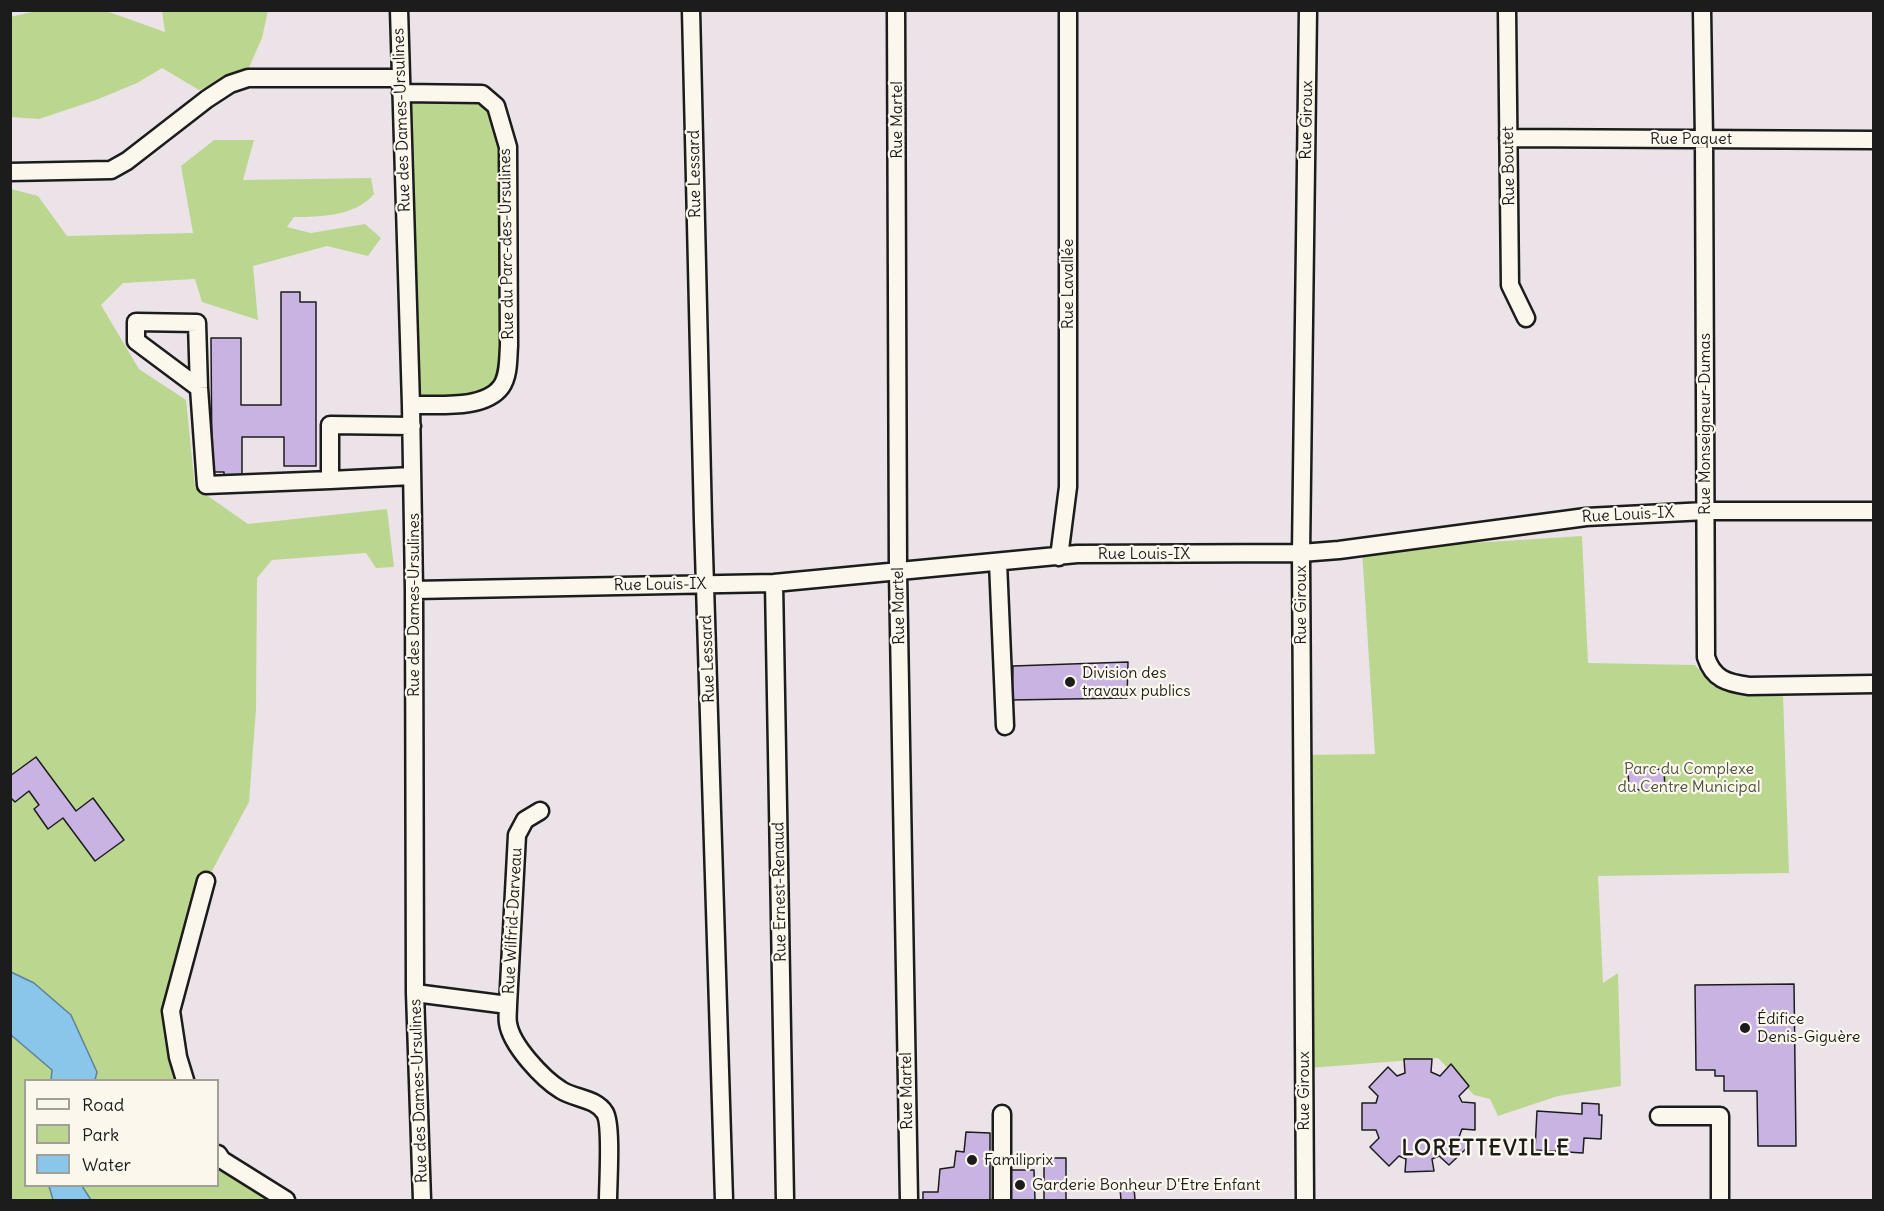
<!DOCTYPE html>
<html>
<head>
<meta charset="utf-8">
<style>
  body { margin:0 }
  #map { position:relative; width:1884px; height:1211px; overflow:hidden; background:#ece3e9; font-family:Delius,sans-serif }
  canvas { display:block }
  .frame { position:absolute; inset:0; border:12px solid #1c1c1c; pointer-events:none }
  .legend { position:absolute; left:24px; top:1079px; width:195px; height:108px; box-sizing:border-box; background:#fbf7ec; border:2px solid #a29f99; margin:0; padding:8px 10px; list-style:none; font-size:18px; color:#1c1c1c }
  .legend li { display:flex; align-items:center; gap:12px; height:30px }
  .legend b { width:30px; border:2px solid #a29f99 }
</style>
</head>
<body>
<div id="map">
<canvas width="1884" height="1211"></canvas>
<div class="frame"></div>
<ul class="legend">
<li><b style="height:8px;background:#fbf7ec"></b>Road</li>
<li><b style="height:16px;background:#bbd78f"></b>Park</li>
<li><b style="height:16px;background:#8ac5ea"></b>Water</li>
</ul>
</div>
<script>
const c = document.querySelector('canvas').getContext('2d');
c.lineJoin = 'round';
function fill(path, color) { c.fillStyle = color; c.fill(path, 'evenodd'); }
function trace(path, color, width, dash) { c.strokeStyle = color; c.lineWidth = width; c.lineCap = dash ? 'butt' : 'round'; c.setLineDash(dash || []); c.stroke(path); }
function write(font, color, halo, rows, align = 'center') {
  c.font = font + ' Delius,sans-serif'; c.lineWidth = 4.5; c.setLineDash([]); c.textBaseline = 'middle'; c.strokeStyle = halo; c.fillStyle = color; for (const [text, x, y, turn = 0] of rows) {
    c.save(); c.translate(x, y); c.rotate((+turn || 0) * Math.PI / 180); c.textAlign = isNaN(turn) ? turn : align; if (halo) c.strokeText(text, 0, 0); c.fillText(text, 0, 0); c.restore();
  }
}
const green = new Path2D(`
  M36,11L109,12L165,32L162,11H268L262,38L247,72L199,90L162,68L137,83L96,100L39,119L11,117L10,17Z
  M401,93L474,95L502,123L509,346L491,396L411,405Z
  M214,140H254L243,180L371,178L374,194C356,216 321,217 294,217L287,227L311,233L365,224L381,238L368,256L327,246L253,266L258,320L202,302L195,279L123,283L101,305L139,369L186,400L195,487L248,524L387,509L394,567L376,568L366,553L272,560L257,578L256,709L249,802L206,882L171,1010L184,1080H95L97,1072L34,983L11,972V189L38,196L67,236L193,233L181,166Z
  M1582,536L1588,663L1695,665L1713,686L1738,694H1783L1789,873L1598,876L1603,983L1618,973L1621,1086L1558,1096L1498,1116L1490,1099L1474,1095L1438,1058L1309,1068L1304,755L1375,754L1362,550Z
  M10,1035L53,1070L51,1080H26V1186H49L53,1200H11Z
  M218,1153L286,1200H91L82,1186H218Z`);
const water = new Path2D(`
  M11,972L34,983L71,1015L97,1072L95,1080H51L52,1070L11,1035Z
  M49,1186H82L91,1200H53Z`);
const building = new Path2D(`
  M281,292H300V302H316V466H284V437H242V479H224V472H212L211,338H241V405H281Z
  M1128,662L1127,698L1012,700L1013,666Z
  M36,757L76,811L93,798L124,840L95,861L63,818L48,829L34,809L39,805L29,791L15,802L10,797V776Z
  M1664,769L1665,789L1629,790L1628,770Z
  M1794,984L1796,1146H1758L1757,1091H1724V1076H1715V1070H1696L1695,985Z
  M1404,1059H1432L1431,1072L1440,1076L1451,1064L1469,1086L1459,1096L1462,1102L1475,1103V1130L1462,1129L1459,1137L1469,1146L1449,1165L1439,1156L1432,1159L1434,1171L1405,1172L1406,1159L1399,1156L1389,1166L1370,1147L1379,1138L1376,1130H1362V1103H1376L1378,1096L1369,1087L1388,1067L1397,1076L1405,1073Z
  M1582,1103L1599,1104V1115H1602L1601,1139L1584,1138L1583,1153L1535,1150L1537,1111L1582,1114Z
  M966,1132L990,1133V1200H923V1192H938L940,1169L954,1167L956,1151L964,1152Z
  M1044,1158H1066V1200H1044Z
  M1005,1170H1034L1035,1200H1005Z
  M1134,1187L1135,1200H1121L1120,1188Z`);
const minor = new Path2D(`
  M399,10L411,405L414,590L415,993L422,1200
  M691,10L703,521L724,1200
  M896,10L898,572L909,1200
  M1507,10L1510,285L1526,318
  M1702,10L1704,139L1706,657C1713,679 1727,683 1749,686L1874,684
  M401,93L482,94L496,106L508,147L509,346C508,359 509,376 501,387C484,410 437,404 411,405
  M1508,138L1874,140
  M10,172L111,170L127,161L207,99L230,84L248,78H400
  M199,388L136,341V322L197,323L199,388L206,485L330,480
  M412,426L330,425V480L412,476
  M1059,557L1068,487V10
  M998,562L1005,726
  M774,583L785,1200
  M414,590L774,583L1077,554L1301,553L1339,550L1586,517L1706,511H1874
  M415,993L508,1005L517,835L525,820L540,811
  M508,1005C508,1011 507,1018 508,1023C511,1045 543,1079 561,1090C575,1099 596,1098 605,1113C612,1125 608,1184 608,1200
  M185,1080L178,1057L171,1011L206,881
  M1659,1116H1720V1200
  M218,1154L222,1160L286,1200
  M1002,1200V1114
  M1305,1200L1301,553L1308,10`);
const markers = [
  [1070,682,6,"#1c1c1c"],
  [1745,1028,6,"#1c1c1c"],
  [972,1160,6,"#1c1c1c"],
  [1020,1185,6,"#1c1c1c"]
];
const streetNames = [
  ["Rue des Dames-Ursulines",402,120,-92],
  ["Rue Martel",897,120,-90],
  ["Rue Giroux",1307,120,-89],
  ["Rue Paquet",1691,139],
  ["Rue Boutet",1509,166,-91],
  ["Rue Lessard",695,174,-91],
  ["Rue du Parc-des-Ursulines",507,244,-91],
  ["Rue Lavallée",1068,284,-90],
  ["Rue Monseigneur-Dumas",1705,424,-90],
  ["Rue Louis-IX",1628,515,-3],
  ["Rue Louis-IX",1144,554],
  ["Rue Louis-IX",660,585,-1],
  ["Rue des Dames-Ursulines",414,605,-90],
  ["Rue Giroux",1301,605,-90],
  ["Rue Martel",899,606,-91],
  ["Rue Lessard",708,659,-92],
  ["Rue Ernest-Renaud",780,892,-91],
  ["Rue Wilfrid-Darveau",513,921,-87],
  ["Rue des Dames-Ursulines",419,1091,-92],
  ["Rue Martel",907,1091,-91],
  ["Rue Giroux",1304,1091,-90]
];
const poiNames = [
  ["Division des",1082,673],
  ["travaux publics",1082,691],
  ["Édifice",1757,1019],
  ["Denis-Giguère",1757,1037],
  ["Familiprix",984,1160],
  ["Garderie Bonheur D'Etre Enfant",1032,1185]
];
const parkNames = [
  ["Parc du Complexe",1689,769],
  ["du Centre Municipal",1689,787]
];
const districtNames = [
  ["LORETTEVILLE",1486,1149]
];
fill(green, '#bbd78f');
fill(water, '#8ac5ea');
trace(water, '#5e8198', 1.5);
fill(building, '#c9b3e2');
trace(building, '#1c1c1c', 1.5);
trace(minor, '#1c1c1c', 21);
trace(minor, '#fbf7ec', 16);
for (const [x, y, r, color] of markers) { const dot = new Path2D(); dot.arc(x, y, r, 0, 2 * Math.PI); c.fillStyle = color; c.fill(dot); trace(dot, '#fbf7ec', 2); }
write('16px', '#1c1c1c', '#fbf7ec', streetNames);
write('16px', '#1c1c1c', '#fbf7ec', poiNames, 'left');
write('16px', '#4c543e', '#fbf7ec', parkNames);
c.letterSpacing = '1.5px';
write('bold 22px', '#1c1c1c', '#fbf7ec', districtNames);
c.letterSpacing = '0px';
</script>
</body>
</html>
